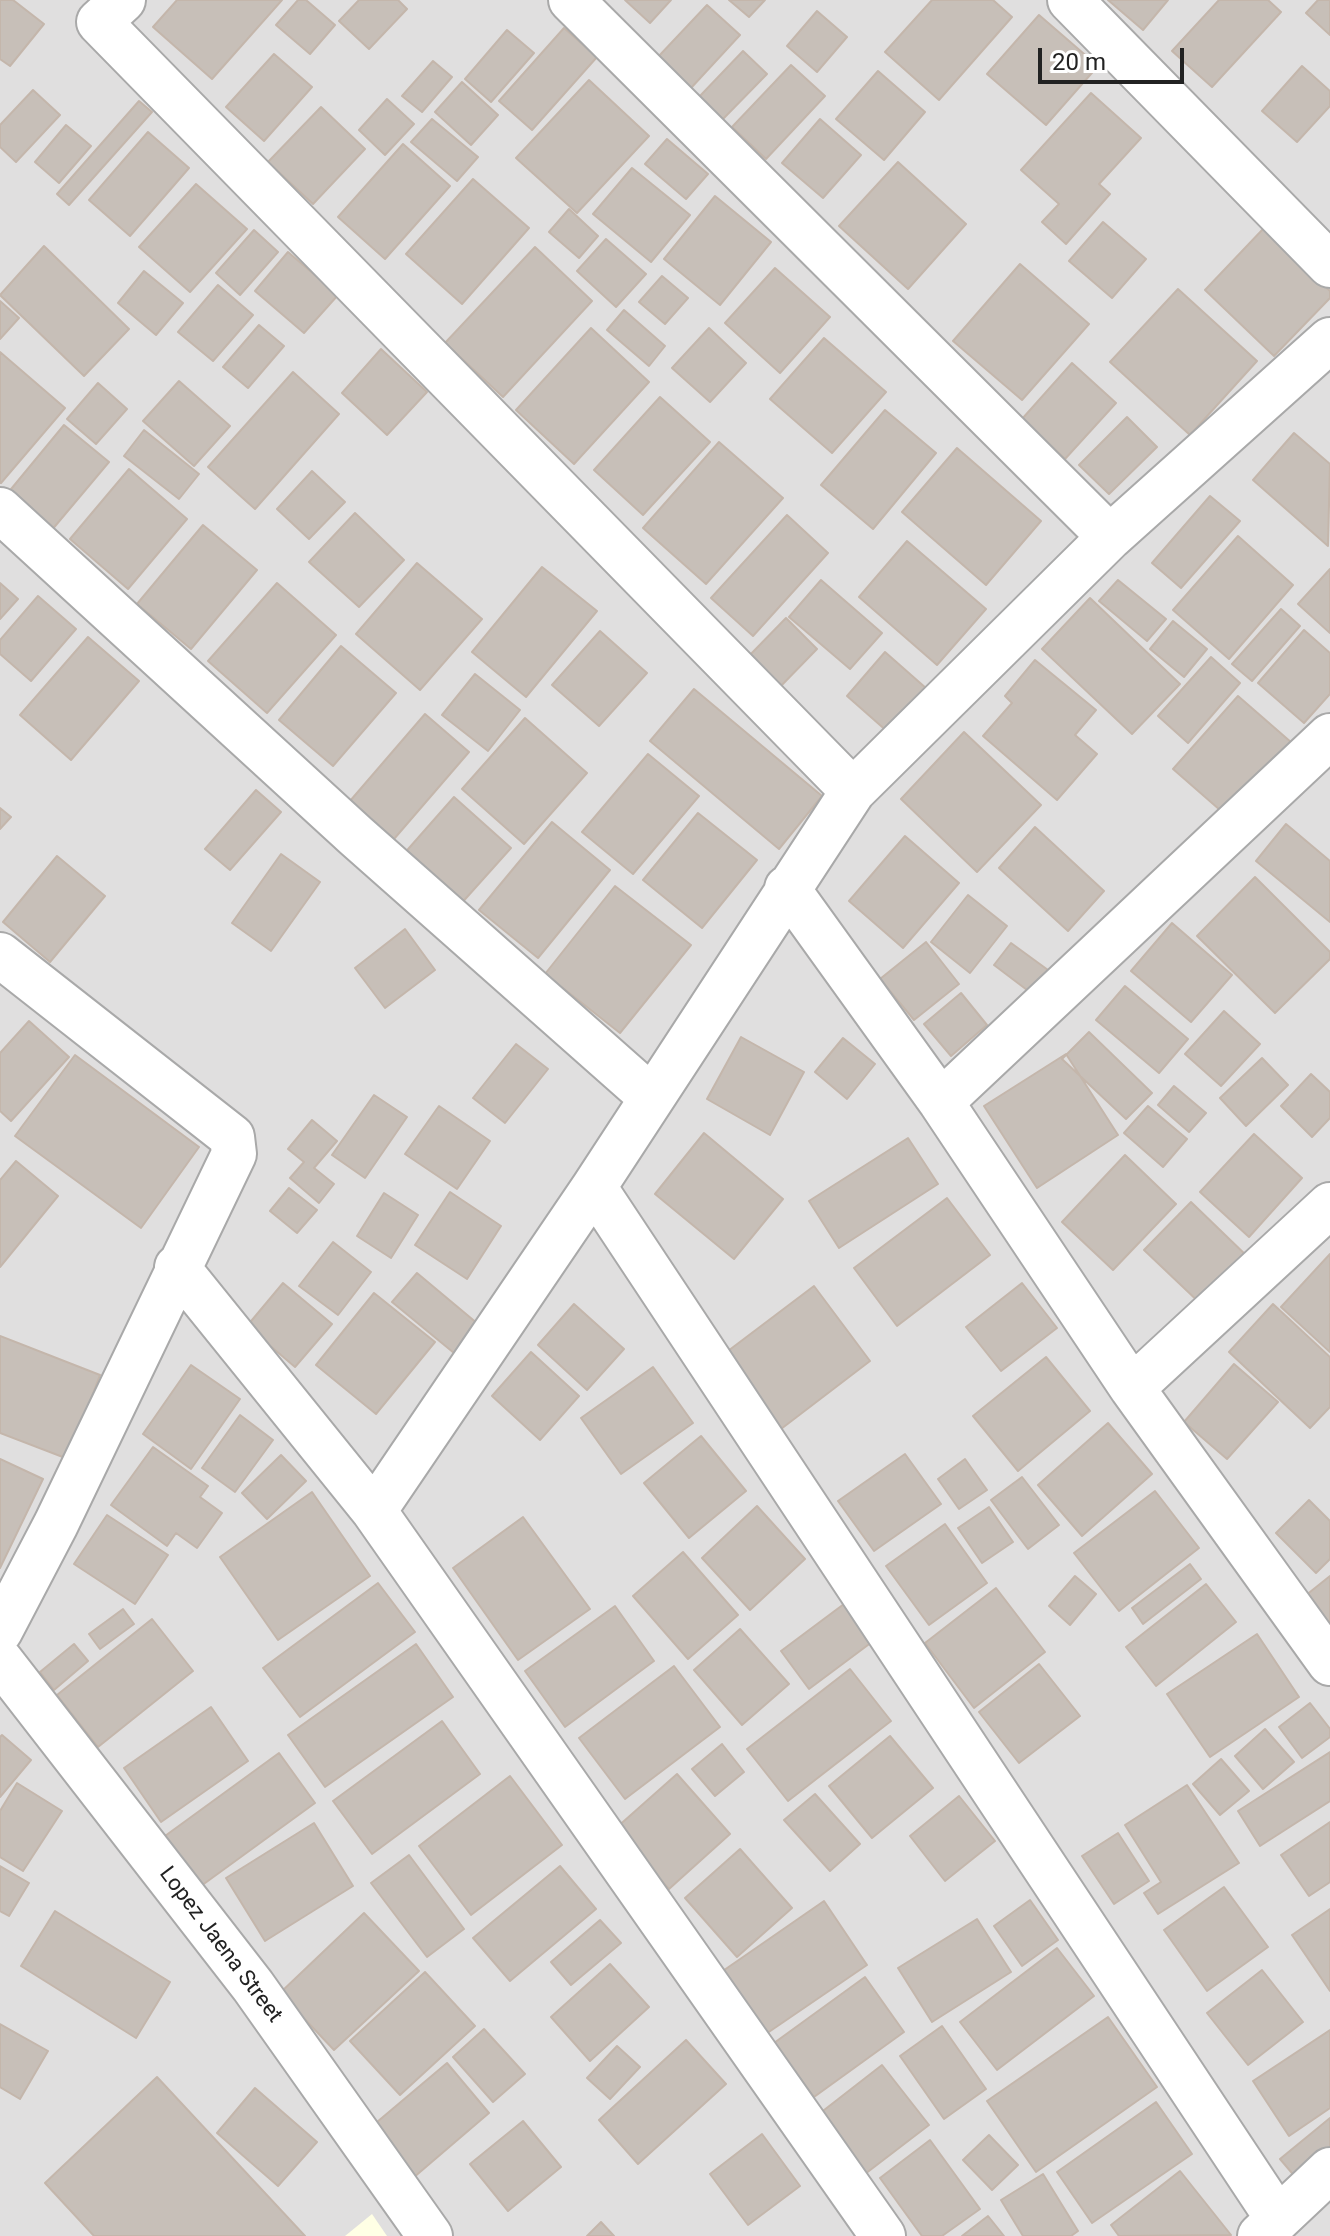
<!DOCTYPE html>
<html>
<head>
<meta charset="utf-8">
<style>
  body { margin:0 }
  #map { position:relative; width:1330px; height:2236px; overflow:hidden; background:#f2efe9; font-family:Roboto,sans-serif }
  canvas { display:block }
  .scale { position:absolute; left:1038px; top:48px; width:146px; height:36px; box-sizing:border-box; border:4px solid #222; border-top:0; padding-left:10px; font-size:24px; line-height:28px; white-space:nowrap; color:#222; -webkit-text-stroke:6px #fff; paint-order:stroke }
</style>
</head>
<body>
<div id="map">
<canvas width="1330" height="2236"></canvas>
<div class="scale">20 m</div>
</div>
<script>
const c = document.querySelector('canvas').getContext('2d');
c.lineJoin = 'round';
function fill(path, color) { c.fillStyle = color; c.fill(path, 'evenodd'); }
function trace(path, color, width, dash) { c.strokeStyle = color; c.lineWidth = width; c.lineCap = dash ? 'butt' : 'round'; c.setLineDash(dash || []); c.stroke(path); }
function write(font, color, halo, rows, align = 'center') {
  c.font = font + ' Roboto,sans-serif'; c.lineWidth = 6; c.setLineDash([]); c.textBaseline = 'middle'; c.strokeStyle = halo; c.fillStyle = color; for (const [text, x, y, turn = 0] of rows) {
    c.save(); c.translate(x, y); c.rotate((+turn || 0) * Math.PI / 180); c.textAlign = isNaN(turn) ? turn : align; if (halo) c.strokeText(text, 0, 0); c.fillText(text, 0, 0); c.restore();
  }
}
const residential = new Path2D(`
  M0,0H1330V2236H0Z`);
const education = new Path2D(`
  M372,2214L387,2236H345Z`);
const building = new Path2D(`
  M0,0H13L44,24L10,66L0,59Z
  M177,0H282L212,79L153,27Z
  M298,0H306L335,25L310,54L276,25Z
  M359,0H398L407,9L369,49L339,21Z
  M625,0H671L650,23Z
  M729,0H765L749,17Z
  M932,0H993L1012,17L939,100L885,52Z
  M1108,0H1168L1143,30Z
  M1219,0H1268L1281,12L1212,87L1172,51Z
  M1318,0H1330V35L1306,13Z
  M707,5L740,35L691,88L658,57Z
  M817,11L847,37L817,72L787,46Z
  M1039,15L1098,66L1046,125L987,74Z
  M564,28L597,57L532,130L499,101Z
  M507,30L534,53L491,102L465,79Z
  M743,51L767,74L723,119L699,97Z
  M274,54L312,87L264,141L226,107Z
  M433,61L452,77L422,112L402,96Z
  M791,65L825,96L766,159L732,127Z
  M1302,66L1330,91V106L1297,142L1262,111Z
  M878,71L925,112L884,160L836,119Z
  M589,80L649,136L577,213L516,158Z
  M462,82L498,115L471,145L435,112Z
  M33,90L60,115L16,162L0,147V125Z
  M1091,93L1141,138L1099,184L1110,194L1066,244L1042,222L1059,204L1021,170Z
  M387,99L414,124L385,155L359,130Z
  M139,101L152,112L69,205L57,194Z
  M321,107L365,149L313,204L268,162Z
  M432,119L478,157L457,181L411,142Z
  M820,119L861,155L823,198L782,163Z
  M66,125L91,146L59,183L35,162Z
  M148,132L189,168L130,236L89,200Z
  M667,139L708,174L686,199L645,164Z
  M403,144L450,186L385,259L338,217Z
  M898,162L966,224L908,289L839,226Z
  M632,168L690,215L651,262L593,214Z
  M473,179L529,228L462,304L406,254Z
  M196,184L247,229L190,292L139,247Z
  M715,196L771,242L720,305L664,259Z
  M569,209L598,236L579,258L549,232Z
  M1103,222L1146,259L1112,298L1069,261Z
  M1264,228L1330,291V298L1274,356L1205,290Z
  M254,230L278,252L240,295L216,273Z
  M606,239L646,274L616,307L577,271Z
  M44,246L129,329L84,376L0,295Z
  M535,247L592,301L503,397L445,343Z
  M288,252L338,295L304,333L255,291Z
  M1020,264L1089,324L1022,400L953,341Z
  M775,268L830,317L780,373L725,323Z
  M144,271L183,303L156,335L118,303Z
  M662,276L688,298L665,324L639,302Z
  M218,285L253,315L213,361L178,332Z
  M1178,289L1257,361L1190,435L1110,362Z
  M0,301L19,318L0,339Z
  M624,310L665,346L649,366L607,330Z
  M259,325L284,346L248,388L223,367Z
  M591,328L649,382L574,464L516,410Z
  M709,328L746,363L710,402L672,368Z
  M824,338L886,392L832,453L770,399Z
  M381,349L427,392L387,435L342,393Z
  M0,352L65,408L1,483H0Z
  M1072,363L1116,403L1065,459L1022,419Z
  M293,372L339,414L255,509L208,467Z
  M179,381L230,426L194,466L143,421Z
  M98,383L127,409L96,444L67,419Z
  M660,397L710,442L643,515L594,470Z
  M885,410L936,453L873,529L821,485Z
  M1127,417L1157,447L1109,494L1079,465Z
  M64,425L109,462L51,531L7,494Z
  M144,430L199,474L179,499L124,456Z
  M1294,433L1330,464L1328,546L1253,480Z
  M719,442L783,498L706,584L643,528Z
  M957,448L1041,521L986,585L902,512Z
  M129,469L187,519L128,589L70,539Z
  M312,471L345,502L309,539L277,509Z
  M1210,496L1240,521L1181,588L1152,563Z
  M355,513L404,560L359,607L309,562Z
  M787,515L828,553L753,636L711,598Z
  M203,525L257,570L191,649L137,604Z
  M1238,536L1293,585L1229,659L1173,610Z
  M907,541L986,609L937,665L859,597Z
  M417,563L482,619L420,690L356,634Z
  M542,567L597,611L526,697L472,652Z
  M1330,569V633L1298,604Z
  M821,580L882,633L850,669L789,617Z
  M1118,580L1166,619L1147,641L1099,601Z
  M0,583L18,599L0,619Z
  M277,583L336,635L267,713L208,661Z
  M38,596L76,629L31,681L0,654V640Z
  M1090,598L1180,684L1132,734L1042,649Z
  M1281,609L1300,626L1252,681L1232,664Z
  M786,618L817,649L778,689L747,658Z
  M1173,621L1207,649L1184,677L1150,649Z
  M1304,630L1330,653V694L1304,723L1258,683Z
  M600,631L647,673L599,726L552,685Z
  M88,637L139,681L71,760L20,715Z
  M341,646L396,693L333,766L279,720Z
  M885,652L927,689L889,733L847,696Z
  M1211,657L1240,683L1188,743L1158,716Z
  M1035,660L1096,710L1075,735L1097,754L1057,800L983,736L1012,703L1005,696Z
  M475,674L520,710L488,751L442,715Z
  M694,689L822,796L779,849L650,741Z
  M1238,696L1292,743L1228,817L1173,769Z
  M425,714L469,752L394,839L350,801Z
  M525,718L587,773L524,844L462,789Z
  M964,732L1041,805L977,872L901,799Z
  M648,754L699,796L633,874L582,832Z
  M256,790L281,812L230,870L205,849Z
  M454,797L511,848L459,906L402,856Z
  M0,808L11,817L0,829Z
  M698,813L757,860L702,928L643,880Z
  M552,822L610,870L538,958L479,910Z
  M1286,824L1330,861V922L1256,861Z
  M1035,827L1104,891L1068,931L999,868Z
  M905,836L959,883L903,948L849,901Z
  M281,854L320,882L271,951L232,923Z
  M57,856L105,896L50,962L3,922Z
  M1255,877L1330,952V959L1275,1013L1197,936Z
  M615,886L691,945L620,1033L545,974Z
  M968,895L1007,926L970,973L931,942Z
  M1172,923L1232,975L1191,1022L1131,971Z
  M405,929L435,970L385,1008L355,968Z
  M926,942L959,984L914,1020L880,979Z
  M1011,943L1048,970L1031,993L994,965Z
  M1125,986L1188,1039L1159,1073L1096,1020Z
  M961,993L987,1025L951,1056L924,1024Z
  M1224,1011L1260,1044L1221,1086L1185,1054Z
  M29,1021L69,1057L11,1121L0,1111V1053Z
  M1089,1032L1152,1093L1126,1119L1062,1059Z
  M741,1037L804,1072L770,1135L707,1099Z
  M843,1038L875,1064L847,1099L815,1072Z
  M516,1044L548,1069L505,1123L473,1098Z
  M1066,1054L1118,1135L1037,1188L984,1106Z
  M75,1055L199,1147L141,1228L15,1136Z
  M1262,1058L1288,1085L1246,1126L1220,1098Z
  M1311,1074L1330,1092V1118L1312,1137L1281,1106Z
  M1174,1086L1206,1113L1189,1132L1158,1105Z
  M374,1095L407,1117L365,1178L332,1155Z
  M439,1106L490,1141L457,1189L405,1154Z
  M1148,1106L1187,1139L1163,1167L1124,1133Z
  M312,1120L337,1141L314,1168L334,1184L319,1203L290,1178L304,1162L288,1149Z
  M704,1133L783,1199L734,1259L655,1194Z
  M1254,1134L1302,1178L1249,1237L1200,1192Z
  M908,1138L938,1184L839,1248L809,1201Z
  M1125,1155L1176,1204L1113,1270L1062,1222Z
  M16,1161L58,1196L0,1267V1180Z
  M289,1188L317,1210L297,1233L270,1211Z
  M450,1192L501,1226L467,1279L415,1245Z
  M384,1193L418,1215L391,1258L357,1236Z
  M947,1198L990,1255L897,1326L854,1268Z
  M1191,1202L1250,1259L1204,1307L1144,1250Z
  M333,1242L371,1272L338,1315L299,1286Z
  M1330,1254V1352L1281,1307Z
  M417,1273L478,1324L454,1353L392,1302Z
  M283,1283L332,1324L295,1367L247,1326Z
  M1022,1283L1057,1328L1001,1371L966,1327Z
  M814,1286L870,1361L781,1429L724,1354Z
  M374,1293L435,1342L376,1414L316,1365Z
  M574,1304L624,1349L587,1390L538,1345Z
  M1273,1304L1330,1357V1407L1310,1428L1229,1352Z
  M0,1336L100,1375L68,1459L0,1433Z
  M531,1352L579,1396L540,1440L492,1396Z
  M1046,1357L1090,1411L1018,1471L973,1416Z
  M1234,1364L1278,1402L1227,1459L1184,1422Z
  M191,1365L240,1399L191,1469L143,1434Z
  M653,1367L693,1423L621,1474L581,1418Z
  M240,1415L273,1440L235,1492L202,1468Z
  M1108,1423L1152,1474L1082,1536L1038,1485Z
  M701,1436L746,1491L689,1538L644,1483Z
  M153,1447L208,1486L200,1497L222,1513L197,1548L176,1533L167,1546L111,1505Z
  M905,1454L941,1504L874,1551L838,1501Z
  M281,1455L306,1481L267,1519L242,1493Z
  M0,1459L43,1479L0,1568Z
  M965,1459L987,1490L959,1509L938,1479Z
  M1022,1477L1059,1525L1028,1549L991,1500Z
  M1155,1491L1199,1548L1119,1611L1074,1553Z
  M312,1492L370,1576L278,1640L220,1557Z
  M1309,1500L1330,1521V1559L1316,1573L1276,1533Z
  M757,1506L805,1559L750,1610L702,1558Z
  M989,1507L1013,1542L982,1563L958,1528Z
  M107,1515L168,1555L135,1604L74,1564Z
  M523,1517L590,1609L518,1660L453,1568Z
  M945,1524L987,1583L929,1625L886,1566Z
  M683,1552L738,1615L688,1659L633,1596Z
  M1190,1564L1201,1579L1143,1624L1132,1608Z
  M1075,1576L1096,1594L1070,1625L1049,1606Z
  M1330,1576V1639L1300,1600Z
  M378,1583L415,1632L300,1717L263,1668Z
  M1206,1584L1236,1622L1156,1686L1126,1647Z
  M996,1588L1045,1652L974,1708L925,1643Z
  M852,1598L880,1636L809,1689L781,1651Z
  M615,1606L654,1661L565,1727L525,1671Z
  M123,1609L134,1624L100,1649L89,1634Z
  M152,1619L193,1671L98,1747L57,1695Z
  M740,1629L789,1684L742,1725L694,1670Z
  M1257,1634L1299,1697L1210,1757L1167,1694Z
  M74,1644L88,1661L54,1690L40,1672Z
  M416,1644L453,1697L325,1787L288,1735Z
  M1039,1664L1080,1716L1019,1763L979,1712Z
  M674,1666L720,1727L625,1799L579,1738Z
  M850,1669L891,1721L788,1801L747,1749Z
  M1310,1703L1330,1729V1737L1302,1758L1279,1727Z
  M211,1707L248,1761L161,1822L124,1768Z
  M442,1721L480,1774L372,1854L333,1801Z
  M1265,1729L1294,1762L1263,1789L1235,1756Z
  M2,1735L31,1760L0,1797V1737Z
  M890,1736L933,1788L872,1838L829,1786Z
  M722,1744L744,1772L715,1796L692,1769Z
  M1330,1752V1801L1260,1846L1238,1811Z
  M279,1753L315,1803L201,1886L165,1836Z
  M1221,1759L1249,1791L1220,1815L1193,1784Z
  M677,1774L730,1834L669,1889L615,1829Z
  M510,1776L562,1845L471,1915L419,1846Z
  M17,1783L62,1811L23,1871L0,1857V1811Z
  M1187,1785L1239,1863L1158,1914L1144,1893L1161,1882L1125,1825Z
  M815,1794L860,1844L830,1871L784,1820Z
  M959,1796L995,1841L945,1881L910,1836Z
  M1330,1822V1882L1309,1896L1281,1855Z
  M314,1823L353,1886L265,1941L226,1878Z
  M1118,1833L1149,1881L1114,1904L1082,1856Z
  M740,1849L792,1908L737,1957L685,1898Z
  M409,1855L464,1929L427,1957L371,1883Z
  M0,1866L29,1883L9,1916L0,1911Z
  M560,1866L596,1909L510,1981L473,1938Z
  M1224,1887L1268,1947L1207,1991L1164,1930Z
  M1030,1900L1058,1940L1022,1966L994,1926Z
  M824,1901L867,1965L760,2038L717,1975Z
  M1330,1909V1991L1292,1935Z
  M55,1911L170,1982L136,2038L21,1966Z
  M364,1913L419,1971L334,2050L280,1993Z
  M977,1919L1011,1972L932,2022L898,1968Z
  M600,1920L621,1943L571,1985L551,1962Z
  M1057,1948L1094,1996L997,2070L960,2022Z
  M610,1964L649,2007L590,2061L551,2017Z
  M1262,1970L1303,2022L1248,2065L1207,2013Z
  M425,1972L475,2026L400,2095L350,2041Z
  M865,1977L904,2032L814,2097L774,2043Z
  M1108,2017L1157,2087L1036,2172L987,2101Z
  M0,2024L48,2051L20,2099L0,2087Z
  M942,2026L986,2089L944,2119L900,2056Z
  M484,2029L525,2074L493,2102L453,2057Z
  M1330,2030V2108L1289,2136L1253,2081Z
  M686,2040L726,2084L638,2164L599,2120Z
  M617,2046L640,2067L610,2099L587,2078Z
  M447,2063L489,2113L406,2184L364,2133Z
  M882,2065L929,2125L865,2174L819,2114Z
  M157,2077L305,2236H94L45,2183Z
  M255,2088L317,2142L278,2186L217,2133Z
  M1156,2102L1192,2154L1092,2223L1057,2172Z
  M1330,2118V2163L1303,2186L1280,2159Z
  M523,2121L561,2167L508,2211L470,2164Z
  M762,2134L800,2186L748,2225L710,2174Z
  M989,2135L1018,2165L992,2190L963,2160Z
  M930,2140L980,2209L942,2236H922L880,2178Z
  M1180,2171L1231,2235L1119,2236L1111,2225Z
  M1043,2174L1078,2231L1071,2236H1023L1001,2200Z
  M988,2216L1004,2236H962Z
  M601,2222L614,2236H587Z`);
const minor = new Path2D(`
  M123,0L99,22L853,791
  M571,0L1110,537
  M1070,0L1330,265
  M0,510L356,836L651,1097
  M787,888L941,1102L1132,1388L1330,1663
  M0,955L232,1137L234,1154L56,1524L0,1631
  M941,1102L1330,736
  M594,1187L1278,2219
  M177,1267L374,1511L883,2236
  M1132,1388L1330,1205
  M374,1511L594,1187L853,791L1110,537L1330,340
  M0,1660L253,1986L430,2236
  M1260,2236L1330,2170`);
const streetNames = [
  ["Lopez Jaena Street",220,1945,53]
];
fill(residential, '#e0dfdf');
fill(education, '#ffffe5');
fill(building, '#c7bfb8');
trace(building, '#c4b6ab', 2);
trace(minor, '#a9a9a9', 48);
trace(minor, '#fff', 44);
write('22px', '#222', '#fff', streetNames);
</script>
</body>
</html>
